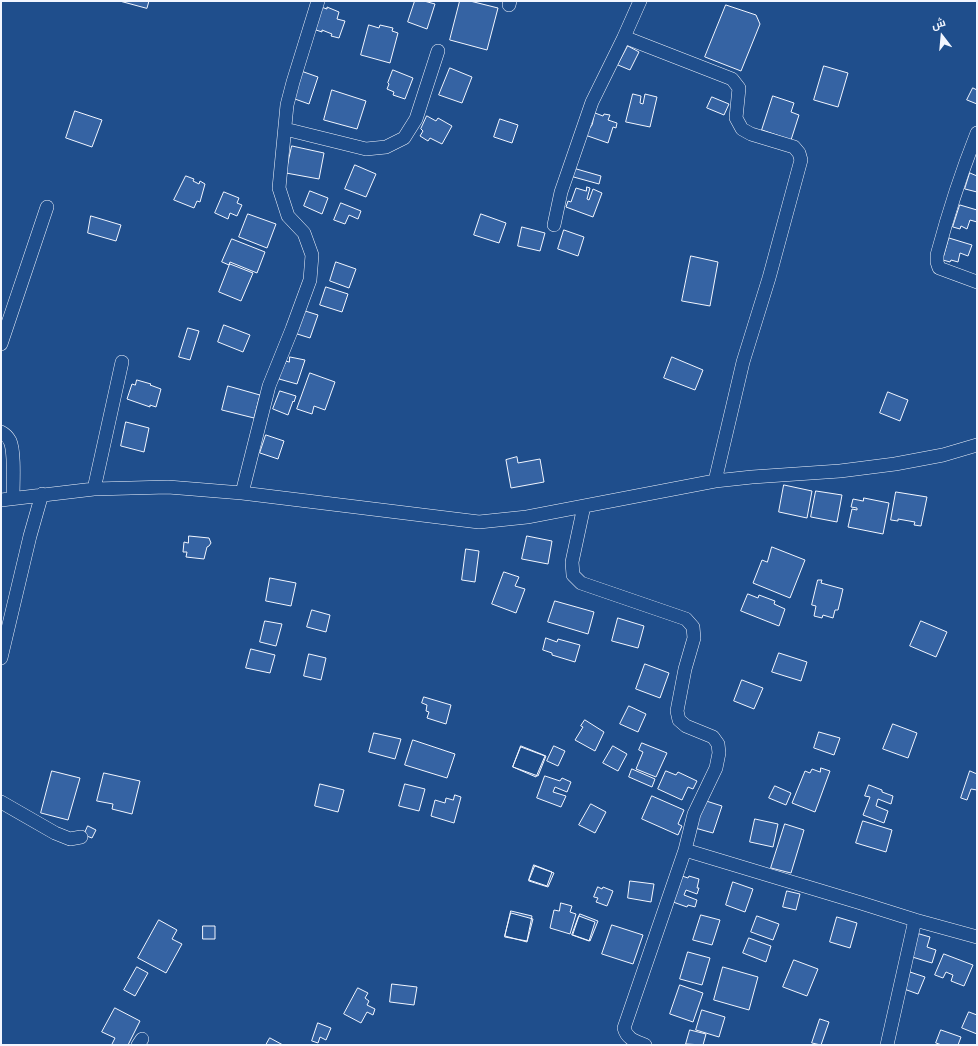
<!DOCTYPE html>
<html>
<head>
<meta charset="utf-8">
<style>
  body { margin:0 }
  #map { position:relative; width:978px; height:1046px; overflow:hidden; background:#1f4e8c; font-family:"Source Sans 3",Cairo,sans-serif }
  canvas { display:block }
  .frame { position:absolute; inset:0; border:2px solid #f2f6ff; pointer-events:none }
  .north { position:absolute; left:922px; top:16px; width:40px; height:40px; -webkit-text-stroke:3px #1f4e8c; paint-order:stroke; rotate:344deg; font-size:11px; font-weight:700; line-height:16px; text-align:center; color:#f2f6ff }
  .north::after { content:''; display:block; margin:auto; width:14px; height:18px; background:#f2f6ff; clip-path:polygon(50% 0,100% 100%,50% 72%,0 100%) }
</style>
</head>
<body>
<div id="map">
<canvas width="978" height="1046"></canvas>
<div class="frame"></div>
<div class="north">ش</div>
</div>
<script>
const c = document.querySelector('canvas').getContext('2d');
c.lineJoin = 'round';
function fill(path, color) { c.fillStyle = color; c.fill(path, 'evenodd'); }
function trace(path, color, width, dash) { c.strokeStyle = color; c.lineWidth = width; c.lineCap = dash ? 'butt' : 'round'; c.setLineDash(dash || []); c.stroke(path); }
const building = new Path2D(`
  M120,1H149L147,8Z
  M415,1H424L435,4L427,29L408,22Z
  M460,1H470L498,8L487,50L450,40Z
  M726,5L756,15L760,24L741,71L705,57Z
  M321,7L327,9V7L339,12L337,19L345,21L339,38L331,36L332,34L322,30V32L313,29Z
  M369,25L379,28L380,25L393,28L392,31L398,33L390,63L361,55Z
  M628,46L639,52L630,70L618,65Z
  M824,66L848,73L838,107L814,100Z
  M450,68L472,77L462,103L439,95Z
  M393,70L413,78L405,99L393,95L394,92L387,89L389,84L388,83Z
  M301,71L318,77L309,104L292,98Z
  M973,88L977,90V104L967,100Z
  M332,90L366,101L357,129L324,120Z
  M633,94L641,96L640,103L643,104L645,94L657,97L650,127L626,122Z
  M773,96L794,103L791,112L799,115L791,140L762,130Z
  M712,97L729,104L724,115L707,108Z
  M75,111L102,120L92,147L66,138Z
  M595,113L603,116L604,114L610,115L608,120L617,123L616,128L613,127L608,143L585,135L592,125Z
  M427,116L436,121L438,118L452,126L442,144L430,138L428,141L420,136L423,131L421,129Z
  M500,119L518,125L512,143L494,137Z
  M292,146L324,153L319,179L286,173Z
  M355,165L376,174L366,197L345,189Z
  M573,168L601,176L599,184L570,176Z
  M970,173L977,176V192L965,189Z
  M186,176L194,179L193,181L199,184L200,181L205,184L200,202L197,201L194,208L174,200Z
  M587,187L590,188L587,199L589,200L593,189L602,193L593,217L566,207L568,201L571,202L576,188L586,191Z
  M310,191L328,198L322,214L304,206Z
  M224,192L239,198L237,203L242,205L237,216L230,213L228,219L215,213Z
  M341,203L361,211L358,219L349,215L345,224L334,220Z
  M960,205L977,210V222L970,220L967,229L961,226L960,229L953,227Z
  M248,214L276,224L267,248L239,237Z
  M481,214L506,223L499,243L474,235Z
  M91,216L121,225L116,241L88,233Z
  M522,227L545,233L540,251L518,246Z
  M564,230L584,237L578,256L558,249Z
  M949,238L972,245L968,256L960,253L958,262L951,260L950,262L943,260Z
  M232,239L265,252L257,273L230,262L229,265L222,262Z
  M691,256L718,262L710,306L682,301Z
  M336,262L356,269L349,288L330,281Z
  M230,264L253,273L241,301L219,292Z
  M326,287L348,294L342,312L320,305Z
  M302,310L318,315L310,338L294,333Z
  M224,325L250,335L243,352L218,342Z
  M188,328L199,331L190,360L179,357Z
  M290,357L305,360L297,384L279,379L280,362L285,364L286,361L289,362Z
  M672,357L703,370L695,390L664,378Z
  M310,373L335,382L325,410L314,406L312,414L297,409Z
  M137,380L151,384L150,385L161,389L156,407L150,405V407L127,399L132,384L135,385Z
  M228,386L260,395L254,418L222,410Z
  M280,391L296,396L294,402L293,401L288,415L273,409Z
  M888,392L908,400L900,421L880,413Z
  M126,422L149,428L144,452L121,446Z
  M266,435L284,441L278,459L260,453Z
  M517,457L518,463L540,459L544,482L511,488L506,460Z
  M784,485L812,491L807,518L779,512Z
  M816,491L842,495L837,522L811,517Z
  M896,492L927,497L921,526L914,525L915,522L898,519V521L891,520Z
  M864,498L889,503L883,534L848,527L852,509L857,510V508L851,507L853,499L863,501Z
  M189,536L209,538L211,543L209,546L207,547L204,559L186,557L187,552H183L184,542L188,543Z
  M527,536L552,541L548,564L522,559Z
  M772,547L805,560L790,598L753,583L762,560L767,562Z
  M466,549L479,551L475,582L462,580Z
  M504,572L519,577L515,586L525,589L516,613L492,604Z
  M270,578L296,583L291,606L266,601Z
  M818,580H822L821,583L843,589L838,610H835L833,618L823,615L822,618L814,616L816,606L812,605Z
  M748,594L758,598L759,595L775,601L774,604L785,609L779,626L741,611Z
  M555,601L594,612L588,634L548,622Z
  M312,610L330,615L326,632L307,627Z
  M618,618L644,626L638,648L612,641Z
  M265,621L282,624L276,646L260,642Z
  M921,621L947,632L936,657L910,646Z
  M546,638L557,642L558,639L580,645L575,662L552,655V653L543,650Z
  M251,649L275,655L270,673L246,668Z
  M779,653L807,662L801,681L772,672Z
  M309,654L326,658L321,680L304,676Z
  M645,664L669,673L660,698L636,689Z
  M742,680L763,688L754,709L734,701Z
  M424,697L451,705L446,724L427,718L429,712L426,711L427,705L422,703Z
  M629,706L646,714L638,732L620,724Z
  M585,720L604,732L595,751L575,740L583,727L581,726Z
  M893,724L917,733L908,758L883,749Z
  M819,732L840,738L834,755L814,748Z
  M374,733L401,739L395,759L369,752Z
  M413,740L455,754L447,778L405,765Z
  M642,743L667,753L656,777L636,769L643,752L639,750Z
  M521,746L546,756L538,776L513,767Z
  M554,746L565,751L558,766L547,761Z
  M613,746L627,754L618,771L603,763Z
  M521,747L545,756L536,777L513,767Z
  M821,768L830,771L815,812L792,803L805,771L810,773L812,769L820,772Z
  M632,769L655,779L652,787L629,777Z
  M52,771L80,778L68,820L41,813Z
  M666,771L676,775L678,772L697,781L693,789L688,787L682,800L658,789Z
  M970,771L977,774V790L971,789L967,800L961,798Z
  M104,773L140,781L132,814L112,809L113,804L97,801Z
  M545,776L560,781L562,778L571,782L567,792L555,787L553,792L566,796L561,807L537,798Z
  M320,784L344,790L338,812L315,806Z
  M405,784L425,789L419,811L399,806Z
  M869,785L882,790V792L893,796L891,804L878,799L876,806L888,811L884,823L863,815L870,797L865,796Z
  M775,786L791,793L786,805L769,798Z
  M455,795L461,797L454,823L431,816L435,800L445,803L446,798L453,800Z
  M652,796L684,810L678,824L682,826L678,835L642,819Z
  M703,800L722,806L713,833L695,828Z
  M591,804L606,812L595,833L579,825Z
  M755,819L778,824L773,847L750,842Z
  M863,821L892,830L886,852L856,843Z
  M785,824L804,830L791,873L771,868Z
  M88,826L96,830L92,838L84,835Z
  M534,865L552,872L547,886L529,880Z
  M535,866L554,873L548,887L529,881Z
  M682,876L688,878L689,876L699,879L697,888H699L697,894L686,890L684,895L697,900L695,907L688,905L687,907L673,902Z
  M630,881L654,884L651,902L628,898Z
  M733,882L753,889L745,912L726,905Z
  M598,887L602,889L603,887L613,891L607,906L596,902L598,898L594,897Z
  M787,891L800,894L796,910L783,907Z
  M561,903L572,906L570,912L576,914L570,934L550,928L554,910L559,911Z
  M511,911L532,916L527,941L505,937Z
  M511,913L533,919L527,942L505,936Z
  M580,914L598,921L590,941L573,935Z
  M701,915L720,920L712,945L693,940Z
  M579,916L595,922L589,941L572,935Z
  M757,916L779,924L773,940L751,932Z
  M837,917L857,923L850,948L830,942Z
  M159,920L177,930L172,939L182,944L166,973L138,958Z
  M612,925L643,935L633,964L602,954Z
  M203,926H215V939H203Z
  M916,933L930,937L927,947L936,950L932,963L909,956Z
  M749,938L771,946L766,962L743,953Z
  M688,952L710,958L702,985L680,979Z
  M944,954L973,965L964,986L951,981L953,975L946,972L943,978L935,975Z
  M794,960L818,969L807,996L783,987Z
  M137,967L148,973L135,996L124,990Z
  M723,967L758,977L749,1010L714,1000Z
  M910,972L925,977L918,994L904,989Z
  M392,984L417,987L414,1005L390,1002Z
  M680,985L703,993L693,1022L670,1014Z
  M358,988L368,993L365,998L369,1001L367,1005L375,1009L373,1015L367,1012L361,1023L344,1014Z
  M115,1008L140,1021L128,1045H113L112,1044L115,1038L102,1032Z
  M702,1010L725,1017L719,1037L696,1030Z
  M969,1012L977,1015V1034L962,1028Z
  M820,1019L829,1022L821,1045L812,1043Z
  M318,1023L331,1028L326,1040L320,1037L318,1043L312,1041Z
  M690,1030L706,1034L703,1045L686,1044Z
  M941,1030L961,1037L958,1045H942L936,1043Z
  M270,1038L283,1045H266Z`);
const minor = new Path2D(`
  M640,1L624,37L732,79L739,88L736,118L742,129L751,134L794,147L799,153L801,160L769,278L743,362L715,481
  M509,5L510,1
  M285,129L366,149L386,147L404,138L416,119L438,51
  M977,133C961,173 948,214 937,255V262L939,268L977,282
  M554,225L561,192L592,102L624,37
  M1,344L47,207
  M1,432C5,434 8,437 10,441C15,452 13,484 13,498
  M94,489L122,362
  M242,493L269,386L292,329L310,280L312,255L304,233L288,216L279,188L287,105L293,82L318,1
  M1,500L94,489L168,487L242,493L479,522L527,517L715,481L752,477L840,471L895,464L943,455L977,445
  M584,506L572,562L573,575L581,583L686,619L693,627L694,638L685,669L677,711L679,720L686,726L713,737L718,744L719,753L716,768L694,814L685,850L624,1028C627,1039 635,1041 645,1045
  M1,658L30,536L42,494
  M1,802L55,833L70,839L81,837
  M685,850L861,903L915,920L977,937
  M138,1045L142,1039
  M887,1045L915,920`);
fill(building, '#3563a3');
trace(building, '#f2f6ff', 1);
trace(minor, '#f2f6ff', 14);
trace(minor, '#1f4e8c', 13);
</script>
</body>
</html>
